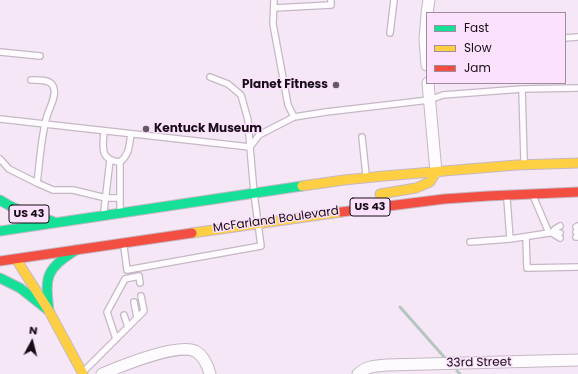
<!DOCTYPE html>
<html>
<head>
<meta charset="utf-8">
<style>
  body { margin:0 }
  #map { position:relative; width:578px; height:374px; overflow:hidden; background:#f6e7f6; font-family:Poppins,sans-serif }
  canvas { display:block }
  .legend { position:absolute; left:426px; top:12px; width:140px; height:72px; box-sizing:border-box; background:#fce1fc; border:1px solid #a08ca0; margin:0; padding:5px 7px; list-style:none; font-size:12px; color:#160d16 }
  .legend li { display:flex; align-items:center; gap:8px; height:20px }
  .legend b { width:20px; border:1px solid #a08ca0 }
  .north { position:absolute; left:12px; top:322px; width:40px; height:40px; -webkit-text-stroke:3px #fce1fc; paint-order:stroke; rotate:7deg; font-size:11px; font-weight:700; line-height:16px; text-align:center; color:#160d16 }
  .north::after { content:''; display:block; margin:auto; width:14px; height:18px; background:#160d16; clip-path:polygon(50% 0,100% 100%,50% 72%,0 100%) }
</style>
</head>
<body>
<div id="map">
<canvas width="578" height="374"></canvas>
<ul class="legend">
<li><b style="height:5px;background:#16e098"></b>Fast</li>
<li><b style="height:5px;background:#ffcf43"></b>Slow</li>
<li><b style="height:5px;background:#f24e42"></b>Jam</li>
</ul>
<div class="north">N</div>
</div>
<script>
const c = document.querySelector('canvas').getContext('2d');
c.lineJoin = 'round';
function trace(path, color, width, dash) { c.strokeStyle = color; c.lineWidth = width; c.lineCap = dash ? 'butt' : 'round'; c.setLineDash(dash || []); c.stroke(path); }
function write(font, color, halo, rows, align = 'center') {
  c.font = font + ' Poppins,sans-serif'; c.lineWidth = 3; c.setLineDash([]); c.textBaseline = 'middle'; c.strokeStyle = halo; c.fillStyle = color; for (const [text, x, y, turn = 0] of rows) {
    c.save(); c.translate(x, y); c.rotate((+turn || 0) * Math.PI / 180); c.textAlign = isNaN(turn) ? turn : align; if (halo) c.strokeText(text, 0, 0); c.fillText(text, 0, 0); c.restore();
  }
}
const stream = new Path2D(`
  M400,307L445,358
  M457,371L460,374`);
const lane = new Path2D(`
  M274,0L273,24L288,105L294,117
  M274,8L331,5V0
  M390,33L394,0
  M565,38L578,37
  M0,52L40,56
  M31,80C38,80 50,79 53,86C57,94 51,105 48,113C41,133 40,161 37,183L53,190H73L106,198H120
  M522,89L524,160
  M0,119L250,147L259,135L294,117L326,112L429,100L443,95L522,89L578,88
  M104,131C103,147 99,160 120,162C130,154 129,145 131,134
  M362,137L366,175
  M0,159L9,169L37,183
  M534,198L549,233H560
  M507,199L510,239
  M120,209V162
  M104,211L110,160
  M560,226L555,229L552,233L560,238
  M576,227L578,226
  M576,232H578
  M526,237L527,268L578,267
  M576,237H578
  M470,242L510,239L549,233
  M124,247L127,270L261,246L254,193L250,147L248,120L241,95L228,84L210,77
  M134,302L137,318
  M124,315L128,327
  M116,339L107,312L125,279L139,276L140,283
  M84,371L144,311L141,296`);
const street = new Path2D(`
  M427,13L429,0
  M427,15L425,39L427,65
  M428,83L436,172
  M102,374C121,366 177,343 195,351C203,355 208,366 210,374
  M358,374C367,366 375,366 387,365L578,360`);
const fast = new Path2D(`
  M0,200C16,211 34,215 52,221
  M0,231L302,186
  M0,278L20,288L49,311
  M49,311C45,276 45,270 76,250`);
const slow = new Path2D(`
  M302,186L344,180L384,176L517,165L578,163
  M380,194L416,188L430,182L436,172
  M192,233L341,212
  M16,259L49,311L83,374`);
const jam = new Path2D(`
  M341,212L444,199L488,196L578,192
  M0,261L192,233`);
const markers = [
  [336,85,4,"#645964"],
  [146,129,4,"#645964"]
];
const shields = [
  [370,207,40],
  [29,214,40]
];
const shieldNames = [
  ["US 43",370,207],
  ["US 43",29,214]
];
const poiNames = [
  ["Planet Fitness",328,85],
  ["Kentuck Museum",154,129,"left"]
];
const streetNames = [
  ["McFarland Boulevard",276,220,-8],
  ["33rd Street",479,363,-1]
];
trace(stream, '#b4c6bd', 3);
trace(lane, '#c4b8c4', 8);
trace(street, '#c4b8c4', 13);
trace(fast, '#c4b8c4', 11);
trace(slow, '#c4b8c4', 11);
trace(jam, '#c4b8c4', 11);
trace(lane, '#fefbfe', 5.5);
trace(street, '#fefbfe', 11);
trace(fast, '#16e098', 9);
trace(slow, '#ffcf43', 9);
trace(jam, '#f24e42', 9);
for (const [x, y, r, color] of markers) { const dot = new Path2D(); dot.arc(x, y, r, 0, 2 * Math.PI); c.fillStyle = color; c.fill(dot); trace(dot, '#fce1fc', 1.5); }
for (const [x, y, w] of shields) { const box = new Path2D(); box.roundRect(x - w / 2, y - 9, w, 18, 3); c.fillStyle = '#fce1fc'; c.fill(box); trace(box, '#160d16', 1); }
write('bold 11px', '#160d16', null, shieldNames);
write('bold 12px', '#160d16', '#fce1fc', poiNames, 'right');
write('12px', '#160d16', '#fce1fc', streetNames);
</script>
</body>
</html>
